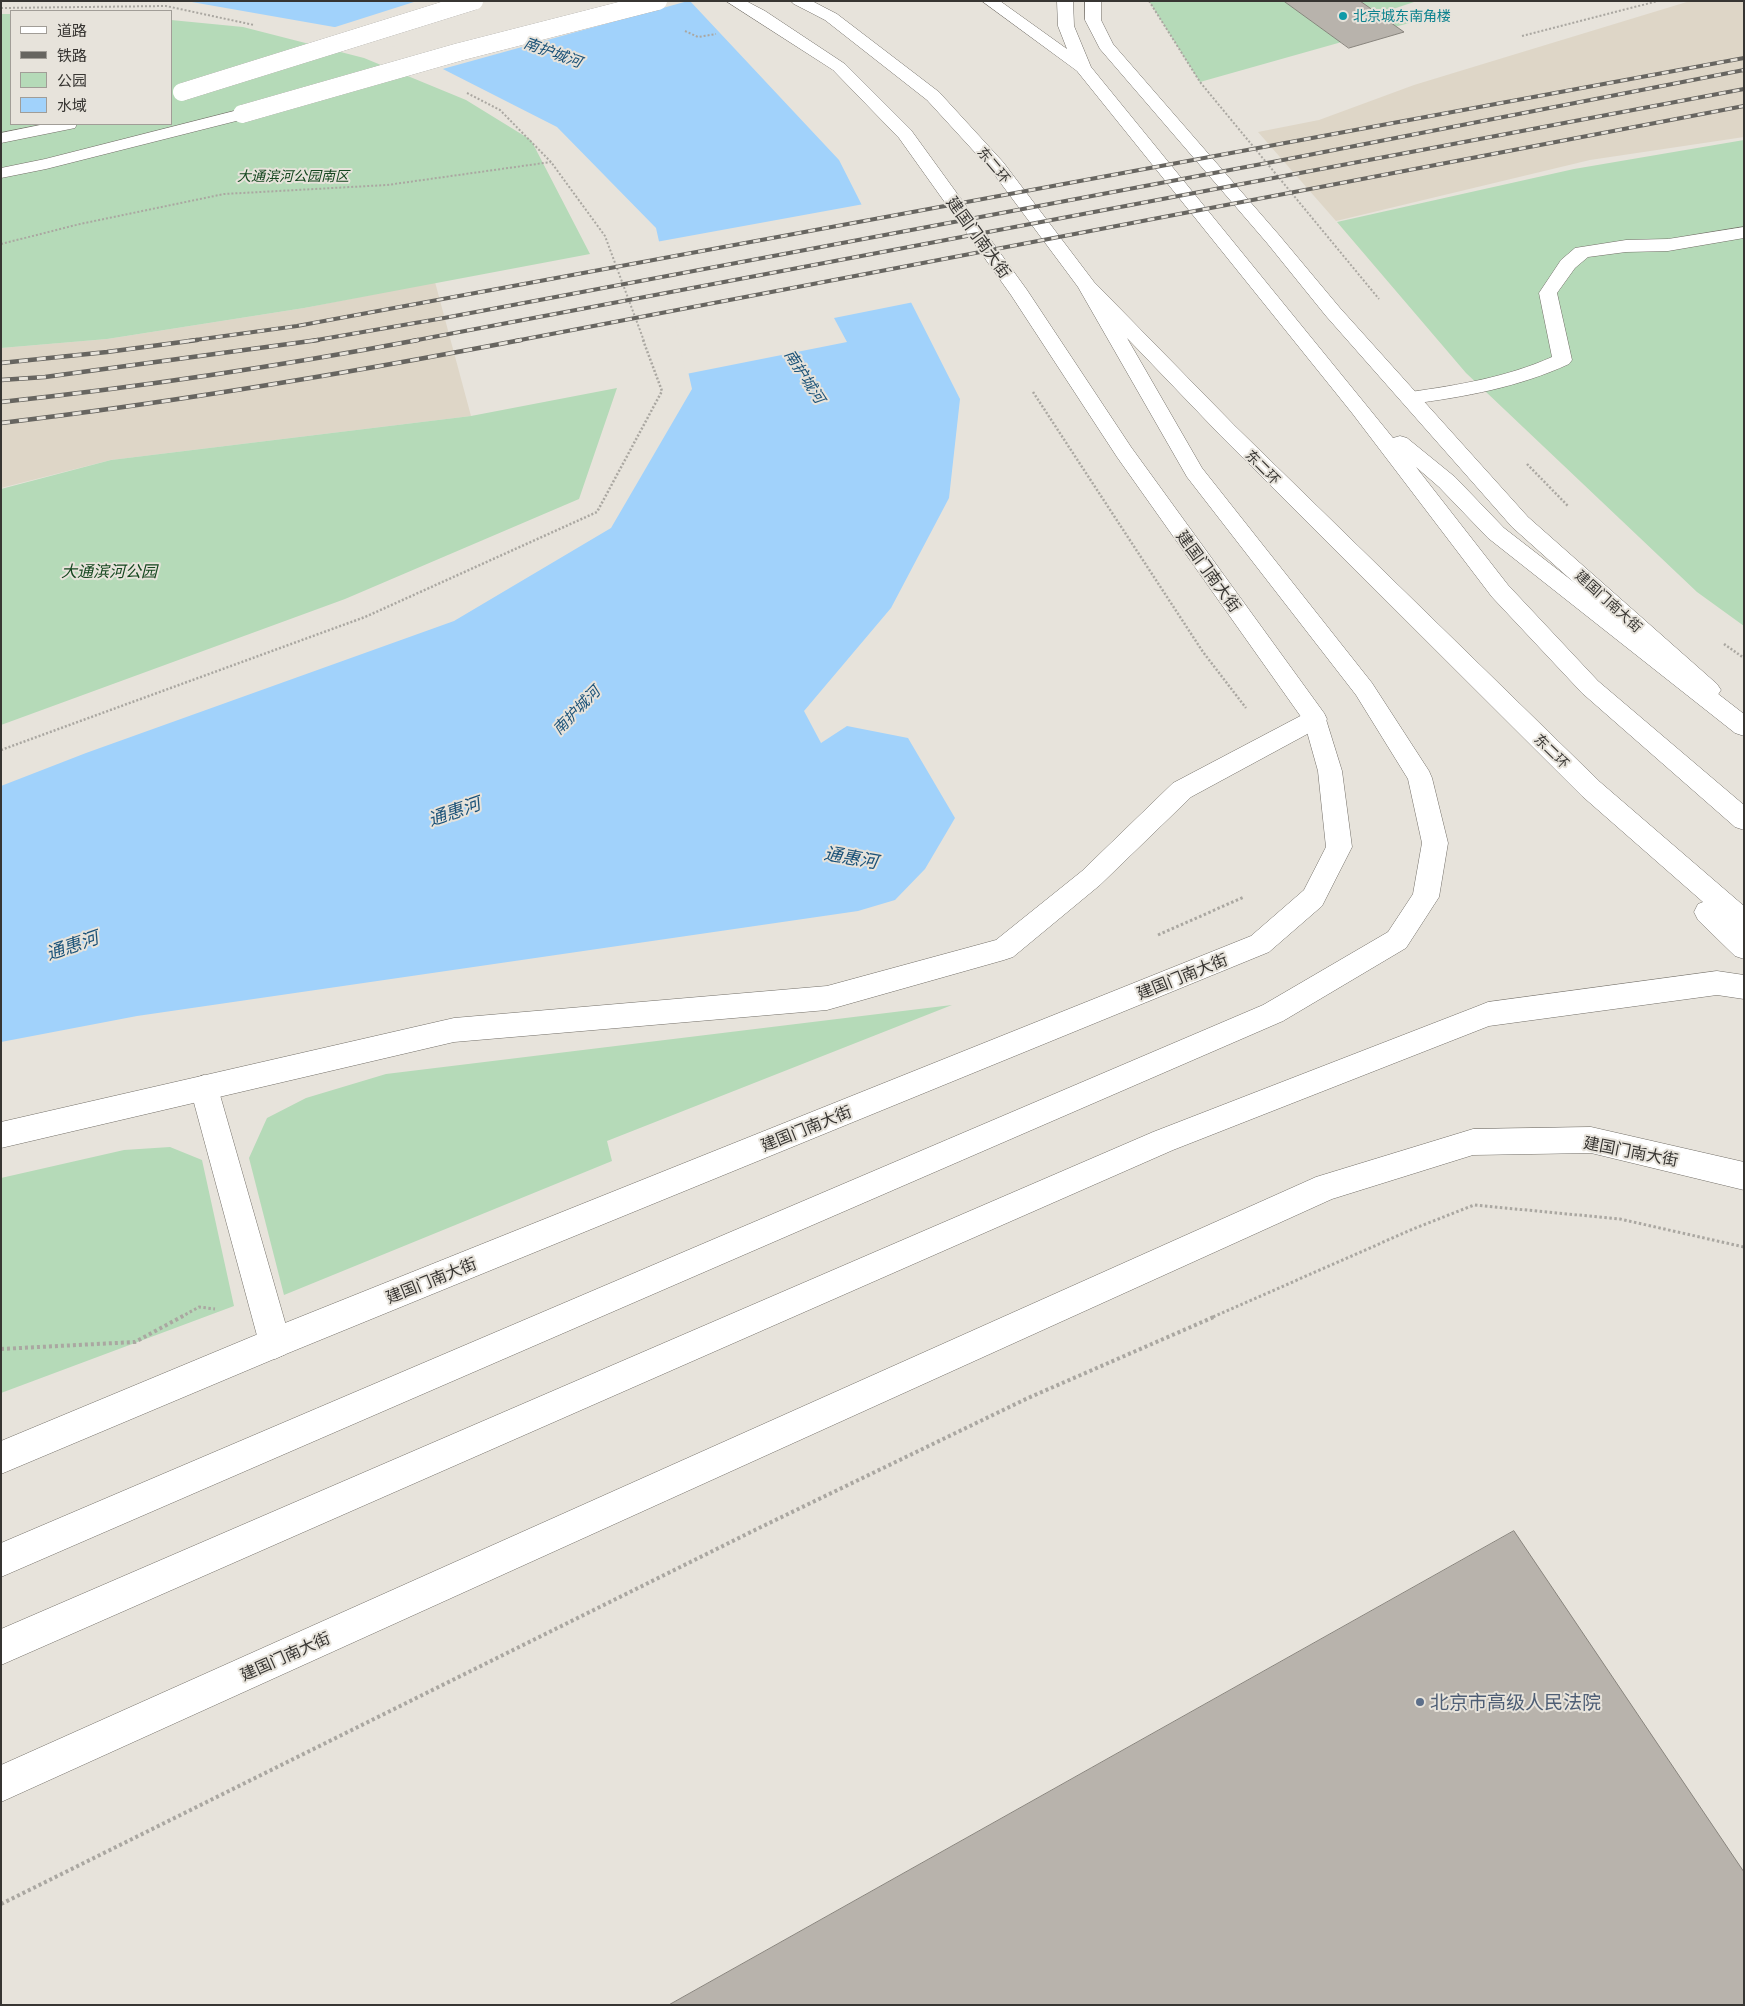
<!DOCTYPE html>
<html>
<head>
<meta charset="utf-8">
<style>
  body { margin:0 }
  #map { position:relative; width:1745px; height:2006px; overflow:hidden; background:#e7e3db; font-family:Georgia,"Noto Sans SC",serif }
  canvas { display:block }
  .frame { position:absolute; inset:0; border:2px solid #373532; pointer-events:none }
  .legend { position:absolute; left:10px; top:10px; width:162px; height:115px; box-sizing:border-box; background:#e7e3db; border:1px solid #a19d97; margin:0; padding:6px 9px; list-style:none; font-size:15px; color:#373532 }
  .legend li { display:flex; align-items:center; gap:10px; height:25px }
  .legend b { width:25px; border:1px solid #a19d97 }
</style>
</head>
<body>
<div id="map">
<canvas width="1745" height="2006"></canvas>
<div class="frame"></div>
<ul class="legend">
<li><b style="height:6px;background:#fff"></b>道路</li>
<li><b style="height:6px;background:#676560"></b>铁路</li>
<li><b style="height:14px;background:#b5dab8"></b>公园</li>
<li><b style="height:14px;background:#a1d2fb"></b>水域</li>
</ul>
</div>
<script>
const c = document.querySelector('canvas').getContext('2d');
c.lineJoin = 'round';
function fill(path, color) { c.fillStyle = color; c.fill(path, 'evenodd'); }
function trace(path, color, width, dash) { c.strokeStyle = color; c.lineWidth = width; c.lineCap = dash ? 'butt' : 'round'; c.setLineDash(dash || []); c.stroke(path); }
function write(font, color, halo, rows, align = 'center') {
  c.font = font + ' Georgia,"Noto Sans SC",serif'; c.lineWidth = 4; c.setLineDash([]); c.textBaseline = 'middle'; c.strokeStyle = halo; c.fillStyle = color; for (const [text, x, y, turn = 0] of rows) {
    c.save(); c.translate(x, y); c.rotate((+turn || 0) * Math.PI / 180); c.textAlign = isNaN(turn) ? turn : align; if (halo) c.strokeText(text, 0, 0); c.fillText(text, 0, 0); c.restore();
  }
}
const built = new Path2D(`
  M1690,1H1744V137L1590,160L1336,221L1258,132L1319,120L1414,85Z
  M435,282L471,416L111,460L1,488V348L107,339L304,308Z`);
const green = new Path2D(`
  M1149,1H1417L1390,10L1409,23L1200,82Z
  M1,14H11V124H171V20L243,27L364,58L466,100L531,140L590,254L304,308L107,339L1,348Z
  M1744,140V626L1697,592L1466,373L1337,222L1574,169Z
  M617,388L579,499L345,599L1,725V489L111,460L471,416Z
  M952,1005L607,1141L612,1161L284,1295L249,1158L267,1118L306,1098L386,1074Z
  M170,1147L202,1160L234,1306L1,1393V1178L124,1150Z`);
const water = new Path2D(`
  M186,1H690L839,160L960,399L949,498L891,608L804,711L821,743L847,726L908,738L955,818L925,869L895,900L858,911L137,1016L1,1042V786L86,753L454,621L611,528L692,389L656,228L557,127L374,34Z`);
const pier = new Path2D(`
  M417,1H688L439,70L373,36L329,29Z
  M864,204L914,302L834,318L847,342L686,374L656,242Z`);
const building = new Path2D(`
  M1284,1H1360L1404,32L1349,48Z
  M1514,1531L1744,1872V2005H669Z`);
const pathFar3 = new Path2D(`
  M1149,1L1200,82L1379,299
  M1,8L166,6L254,25
  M685,31L698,37L716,34
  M1522,36L1658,1
  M467,93L500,110L551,162L605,236L644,341
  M1,244L80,224L224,194L387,185L551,162`);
const pathFar2 = new Path2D(`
  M1033,392L1203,652L1246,708
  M1527,464L1568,506
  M1724,644L1744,658
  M1,750L365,617L597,512L662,391L643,340`);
const pathFar1 = new Path2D(`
  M1158,935L1244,897
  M181,1317L199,1307L215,1309
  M1213,1317L1413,1229L1474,1205L1620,1219L1744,1247`);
const path = new Path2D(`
  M1,1349L135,1342L183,1316
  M1,1904L759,1528L1028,1398L1216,1316`);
const lane = new Path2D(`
  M204,1075L214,1079L218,1088L291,1343L286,1354L275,1359L264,1354L259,1343L190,1088L194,1079Z`);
const street = new Path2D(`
  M1744,227V238L1668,251L1626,252L1588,257L1575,268L1557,293L1572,360L1569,364C1519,387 1465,397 1410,404L1403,403L1400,398L1403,393L1410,392C1459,385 1507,377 1552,357L1539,293L1561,260L1575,248L1626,240L1668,239Z
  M1315,710L1324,713L1327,719L1324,725L1191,797L1100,885L1013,957L1004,960L827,1010L454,1042L1,1148V1122L454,1018L827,986L996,940L1082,871L1173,783L1306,713Z`);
const secondary = new Path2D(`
  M726,1H746L765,11L845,64L911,130L1027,290L1131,447L1324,713L1342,771L1352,847L1322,906L1269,952L286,1354L1,1474V1441L275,1327L1251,936L1304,890L1326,847L1318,771L1304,721L1117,457L1011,295L899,138L833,70Z
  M1085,1H1101V20L1113,44L1279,235L1340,308L1528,517L1717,684L1721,690L1717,696L1709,699L1701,696L1512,527L1326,316L1267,243L1100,49L1085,20Z
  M1591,1127L1744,1162V1190L1591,1153L1473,1155L1332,1199L1,1802V1765L1316,1177L1473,1129Z`);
const highway = new Path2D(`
  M791,1H812L837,14L939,92L1003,162L1094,282L1235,426L1600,782L1744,906V959L1735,956L1698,920L1694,912L1698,904L1703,902L1582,796L1221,436L1127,338L1202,468L1372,683L1429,771L1432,778L1448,843L1439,897L1406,948L1283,1021L1,1577V1543L1263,1005L1388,932L1413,894L1422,843L1408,779L1356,695L1187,477L1078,287L991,170L927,100L825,20L794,4Z
  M982,1H1000L1067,49L1058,26L1057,1H1073L1074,26L1091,67L1393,438L1400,436L1407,438L1455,477L1504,528L1744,714V736L1735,733L1488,538L1439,487L1416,467L1508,585L1598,681L1744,805V830L1735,827L1582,693L1492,597L1352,413L1077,71Z
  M242,109L248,110L250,114L248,118L46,169L1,178V168L45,159Z
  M45,124H77L75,128L1,143V133Z
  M1717,971L1744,975V999L1717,995L1489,1026L1173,1150L1,1665V1629L1153,1132L1478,1006L1488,1002Z`);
const railFar1 = new Path2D(`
  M188,341L297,326L1744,58
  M311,341L444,318L1283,160L1744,70
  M412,341L1744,89
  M515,341L1744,106`);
const rail = new Path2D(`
  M1,363L107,352L197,340
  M1,380L45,377L318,340
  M1,402C141,387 280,366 418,340
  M1,423C176,402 349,373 521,340`);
const highwayBridge = new Path2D(`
  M182,92L474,1
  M242,114L459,52L658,1`);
const markers = [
  [1343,16,5,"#0f9aa8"],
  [1420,1702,5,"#5c6f8a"]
];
const farCulturenames = [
  ["北京城东南角楼",1353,16]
];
const farStreetnames = [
  ["东二环",994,165,50],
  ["东二环",1263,467,45],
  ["建国门南大街",1609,601,42],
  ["东二环",1552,751,44]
];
const farParknames = [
  ["大通滨河公园南区",293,176]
];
const farWaternames = [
  ["南护城河",553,52,20],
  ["南护城河",805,376,57],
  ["南护城河",576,710,-46]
];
const streetNames = [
  ["建国门南大街",979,237,54],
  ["建国门南大街",1209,571,54],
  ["建国门南大街",1182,976,-22],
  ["建国门南大街",806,1128,-22],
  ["建国门南大街",1631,1151,11],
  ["建国门南大街",431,1280,-22],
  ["建国门南大街",285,1656,-24]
];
const parkNames = [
  ["大通滨河公园",109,571]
];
const waterNames = [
  ["通惠河",454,811,-19],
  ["通惠河",851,857,10],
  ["通惠河",72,945,-19]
];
const nearServicenames = [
  ["北京市高级人民法院",1430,1702]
];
fill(built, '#ded6c7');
fill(green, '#b5dab8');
fill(water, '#a1d2fb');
fill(pier, '#e7e3db');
fill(building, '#b8b3ac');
trace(building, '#88847d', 1);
trace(lane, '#736f68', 1);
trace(street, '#736f68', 1);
trace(secondary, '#736f68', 1);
trace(highway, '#736f68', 1);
trace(pathFar3, '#aaa7a1', 2, [2, 2]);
trace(pathFar2, '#aaa7a1', 2.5, [2, 2]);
trace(pathFar1, '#aaa7a1', 3, [2.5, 2.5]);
trace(path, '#aaa7a1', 4, [3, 3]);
fill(lane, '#fff');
fill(street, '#fff');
fill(secondary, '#fff');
fill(highway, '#fff');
trace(railFar1, '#676560', 4);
trace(rail, '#676560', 4.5);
trace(railFar1, '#e7e3db', 2.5, [7]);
trace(rail, '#e7e3db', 3, [9]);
trace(highwayBridge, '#736f68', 18, []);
trace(highwayBridge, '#fff', 18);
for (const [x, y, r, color] of markers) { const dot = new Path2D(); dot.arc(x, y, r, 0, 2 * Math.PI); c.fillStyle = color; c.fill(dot); trace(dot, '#e7e3db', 2); }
write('14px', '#0d838f', '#e7e3db', farCulturenames, 'left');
write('14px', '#373532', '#e7e3db', farStreetnames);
write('italic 14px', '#14461e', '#e7e3db', farParknames);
write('italic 15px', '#1b5278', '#e7e3db', farWaternames);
write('16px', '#373532', '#e7e3db', streetNames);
write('italic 16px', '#14461e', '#e7e3db', parkNames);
write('italic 18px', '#1b5278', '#e7e3db', waterNames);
write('19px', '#4e5e75', '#e7e3db', nearServicenames, 'left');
</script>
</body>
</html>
